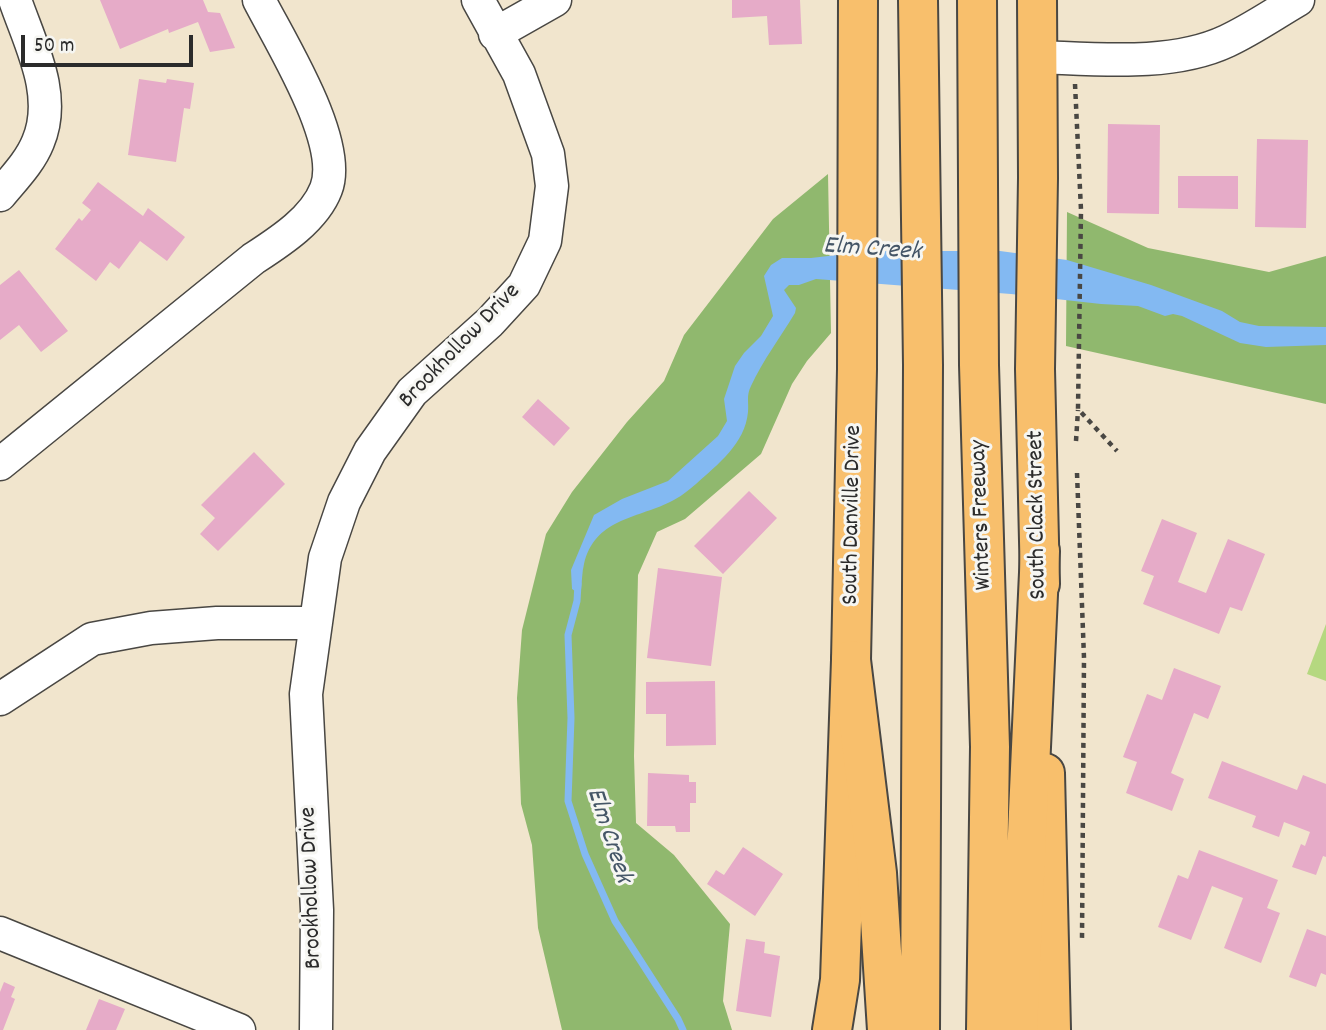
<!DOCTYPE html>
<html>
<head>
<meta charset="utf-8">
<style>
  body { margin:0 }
  #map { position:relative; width:1326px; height:1030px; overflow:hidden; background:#f1e5cd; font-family:Dekko,sans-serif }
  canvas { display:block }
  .scale { position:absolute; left:21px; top:35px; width:172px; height:32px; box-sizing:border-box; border:4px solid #2b2b2b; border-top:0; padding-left:9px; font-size:21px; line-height:24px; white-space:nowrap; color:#2b2b2b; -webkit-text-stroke:5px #f6f6f2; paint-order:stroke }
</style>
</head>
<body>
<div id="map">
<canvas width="1326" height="1030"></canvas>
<div class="scale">50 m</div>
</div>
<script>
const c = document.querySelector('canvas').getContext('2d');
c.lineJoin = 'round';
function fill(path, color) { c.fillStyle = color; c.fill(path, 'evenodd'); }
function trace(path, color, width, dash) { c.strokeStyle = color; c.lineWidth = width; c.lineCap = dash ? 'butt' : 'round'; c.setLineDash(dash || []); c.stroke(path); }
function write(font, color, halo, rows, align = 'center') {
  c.font = font + ' Dekko,sans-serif'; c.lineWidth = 6; c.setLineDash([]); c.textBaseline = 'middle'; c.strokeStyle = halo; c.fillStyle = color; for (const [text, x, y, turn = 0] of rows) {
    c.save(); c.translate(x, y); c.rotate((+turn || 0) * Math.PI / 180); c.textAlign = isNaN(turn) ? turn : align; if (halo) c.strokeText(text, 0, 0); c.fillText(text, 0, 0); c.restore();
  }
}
const green = new Path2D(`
  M1326,624V681L1307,674Z`);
const forest = new Path2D(`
  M828,174L831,333L807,361L792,384L761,454L685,519L657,532L638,575L634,756L636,823L674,855L730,924L723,1001L732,1030H562L538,928L532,845L521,804L517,698L522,630L546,534L572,492L627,422L664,381L684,335L773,219Z
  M1067,212L1148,248L1269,272L1326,256V404L1066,346Z`);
const water = new Path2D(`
  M871,251H1000L1067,260L1151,285L1222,311L1240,322L1259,326L1326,327V345L1266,347L1240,343L1182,316L1173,314L1165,316L1138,306L1101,304L1011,294L816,279L799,285H789L784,290L796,308L795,313C780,338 763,360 751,386C746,396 749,402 748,412C745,444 718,464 696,484C689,490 679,498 670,502C635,519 595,519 584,564C582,572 582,582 581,590L578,593L572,589L571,570L594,515L622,499L668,481L718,436L727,421L724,399L735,366L744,353L761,336L773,316L764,276L771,265L782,258H811Z`);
const stream = new Path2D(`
  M578,584L577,601L568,635L571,718L568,801L585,854L615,921L678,1019L683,1030`);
const building = new Path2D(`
  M100,0H203L208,12L220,13L235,48L210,52L198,22L169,33L168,29L120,49Z
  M732,0H800L802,44L769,45L767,16L732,18Z
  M139,79L166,83L167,79L194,83L190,109L184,108L176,162L128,155Z
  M1108,124L1160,125L1159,214L1107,213Z
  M1257,139L1308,140L1306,228L1255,227Z
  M1178,176H1238V209L1178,208Z
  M98,182L143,216L148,208L185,237L167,261L140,241L119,269L110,262L96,281L55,249L79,218L82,221L91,210L82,203Z
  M19,270L68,331L41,352L19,325L0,340V285Z
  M538,399L570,428L554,446L522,417Z
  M254,452L285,484L218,551L200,534L215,518L201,505Z
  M749,491L777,518L723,574L694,546Z
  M1162,519L1197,533L1178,582L1206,593L1228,539L1265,554L1242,611L1230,607L1219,634L1143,604L1154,576L1141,571Z
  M658,568L722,577L711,666L647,658Z
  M1174,668L1221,686L1208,719L1194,713L1171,773L1184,779L1172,811L1126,793L1137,762L1123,757L1147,694L1162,700Z
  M715,681L716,745L666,746V714H646V682Z
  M1222,761L1297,790L1303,775L1326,784V857L1323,856L1316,875L1292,867L1301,844L1305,846L1310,832L1284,822L1279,837L1252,827L1256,816L1208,798Z
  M648,773L689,775V782H696V803H690V832H676L675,826H647Z
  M743,847L783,874L755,916L707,884L716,870L724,875Z
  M1199,850L1278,880L1267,908L1280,913L1261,963L1224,948L1243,898L1212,886L1191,940L1158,927L1178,875L1188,879Z
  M1307,929L1326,936V975L1321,973L1316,987L1289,977Z
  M746,939L765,942L764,953L780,956L771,1017L736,1011Z
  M4,982L15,987L11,997L15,999L3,1030H0V992Z
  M99,999L125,1009L116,1030H86Z`);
const path = new Path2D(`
  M1075,84L1081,210L1078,409L1117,451
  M1076,441L1078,410
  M1077,473L1084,658L1082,940`);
const minor = new Path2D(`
  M495,34L555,0
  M1038,57C1097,59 1172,67 1227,41C1251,30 1274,14 1298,0
  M0,195C14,178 30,162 38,142C58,95 30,44 15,0
  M0,464L253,259C279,242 314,220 326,189C344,143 281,43 259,0
  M0,699L92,639L151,628L217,623H316
  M0,933L239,1030
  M316,1030L317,910L306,694L325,558L344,502L370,451L412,392L490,322L524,285L545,241L552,186L548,154L519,74L478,0`);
const major = new Path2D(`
  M1037,0L1038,178L1035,369L1040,584
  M1045,773L1051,1030
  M832,1030L840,980L851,660L857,369L858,0`);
const highway = new Path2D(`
  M918,0L923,365L920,1030
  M977,0L979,365L990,747L986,1030
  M851,660L877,873L887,1030
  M1018,1030L1040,551`);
const streetNames = [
  ["Brookhollow Drive",461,347,-46],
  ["South Danville Drive",854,515,-89],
  ["Winters Freeway",983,515,-92],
  ["South Clack Street",1039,515,-91],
  ["Brookhollow Drive",313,888,-92]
];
const waterNames = [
  ["Elm Creek",872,251,4],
  ["Elm Creek",607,836,72]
];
fill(green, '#b5d880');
fill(forest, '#90b86e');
fill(water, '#83b9f2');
trace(stream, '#83b9f2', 7);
fill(building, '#e6abc8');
trace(minor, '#494743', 35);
trace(major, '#494743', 42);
trace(highway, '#494743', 42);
trace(path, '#494743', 4.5, [5, 5]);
trace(minor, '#fff', 32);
trace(major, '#f8bf6c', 38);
trace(highway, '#f8bf6c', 38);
write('24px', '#2b2b2b', '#f6f6f2', streetNames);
write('italic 26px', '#455667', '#f6f6f2', waterNames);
</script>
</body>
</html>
